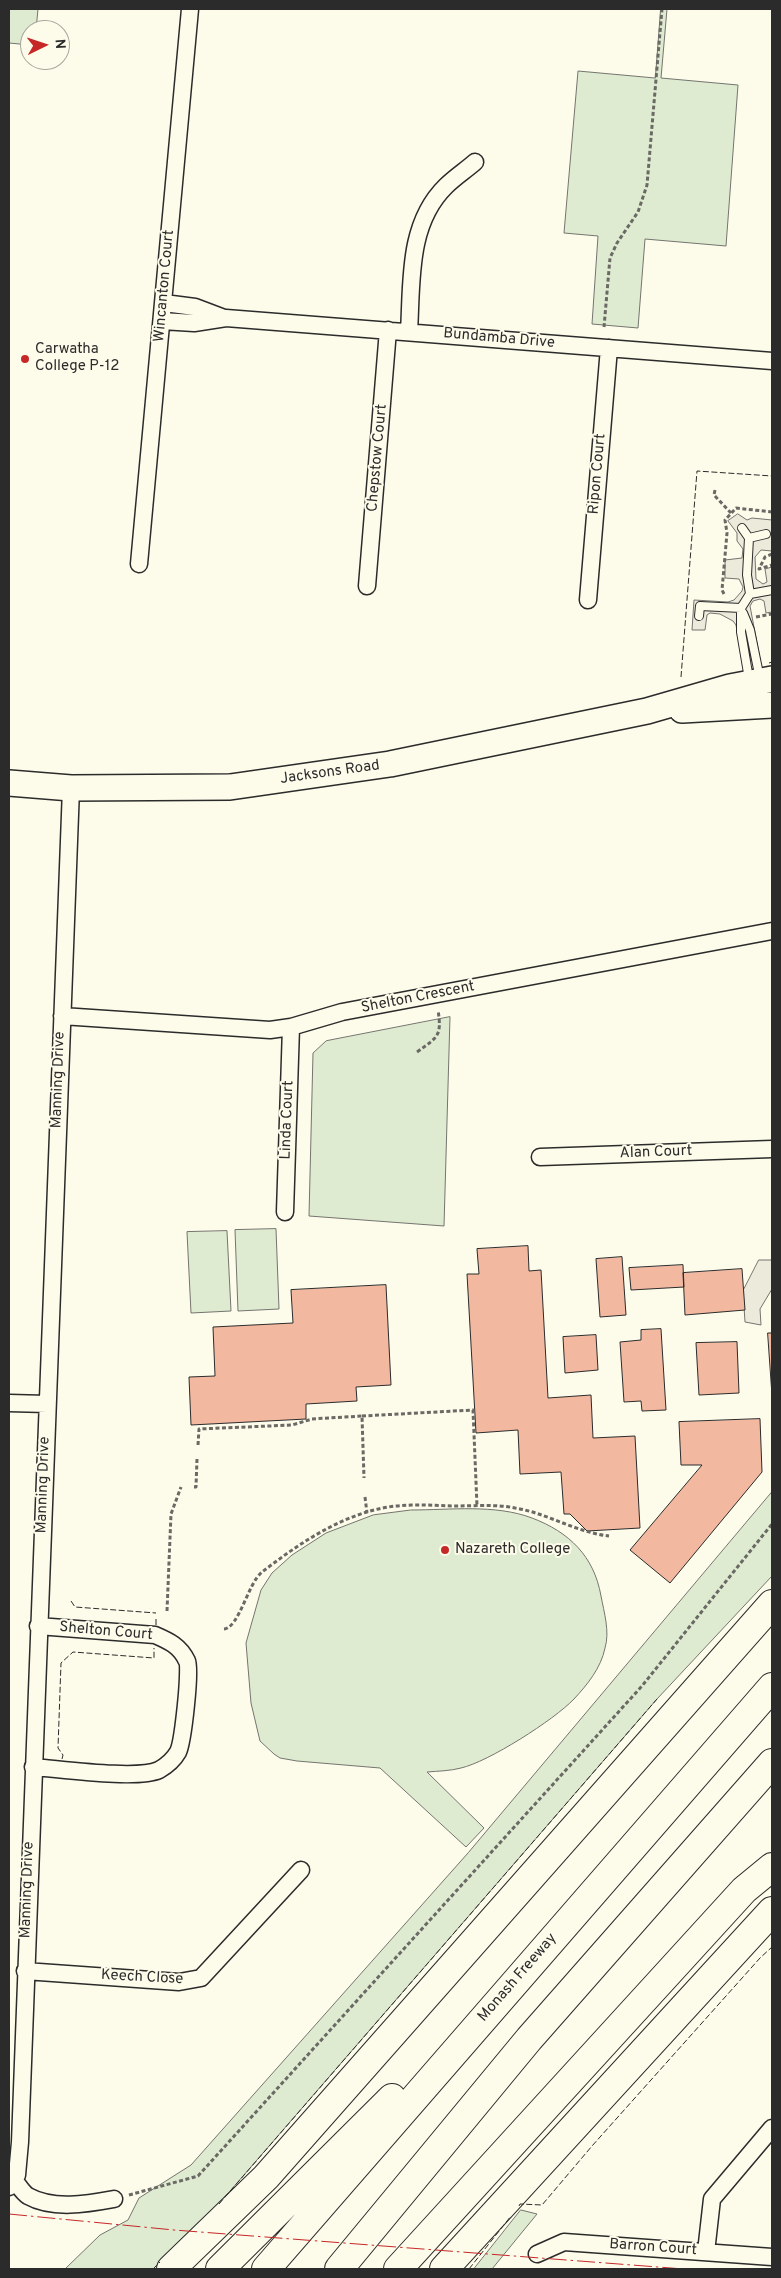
<!DOCTYPE html>
<html>
<head>
<meta charset="utf-8">
<style>
  body { margin:0 }
  #map { position:relative; width:781px; height:2278px; overflow:hidden; background:#fdfbea; font-family:Overpass,sans-serif }
  canvas { display:block }
  .frame { position:absolute; inset:0; border:10px solid #2b2b2b; pointer-events:none }
  .north { position:absolute; left:20px; top:20px; width:50px; height:50px; box-sizing:border-box; background:#fdfbea; border:1px solid #a9a89e; border-radius:50%; rotate:86deg; font-size:14px; font-weight:700; line-height:20px; text-align:center; color:#2b2b2b }
  .north::after { content:''; display:block; margin:auto; width:18px; height:22px; background:#c62828; clip-path:polygon(50% 0,100% 100%,50% 72%,0 100%) }
</style>
</head>
<body>
<div id="map">
<canvas width="781" height="2278"></canvas>
<div class="frame"></div>
<div class="north">N</div>
</div>
<script>
const c = document.querySelector('canvas').getContext('2d');
c.lineJoin = 'round';
function fill(path, color) { c.fillStyle = color; c.fill(path, 'evenodd'); }
function trace(path, color, width, dash) { c.strokeStyle = color; c.lineWidth = width; c.lineCap = dash ? 'butt' : 'round'; c.setLineDash(dash || []); c.stroke(path); }
function write(font, color, halo, rows, align = 'center') {
  c.font = font + ' Overpass,sans-serif'; c.lineWidth = 4; c.setLineDash([]); c.textBaseline = 'middle'; c.strokeStyle = halo; c.fillStyle = color; for (const [text, x, y, turn = 0] of rows) {
    c.save(); c.translate(x, y); c.rotate((+turn || 0) * Math.PI / 180); c.textAlign = isNaN(turn) ? turn : align; if (halo) c.strokeText(text, 0, 0); c.fillText(text, 0, 0); c.restore();
  }
}
const green = new Path2D(`
  M9,9H38L36,30H30V45L9,43Z
  M661,9H667L661,78L738,85L726,246L645,239L638,328L592,324L598,236L564,233L578,71L655,78Z
  M450,1017L444,1226L309,1216L313,1053L326,1041Z
  M276,1229L279,1309L238,1311L235,1230Z
  M227,1231L231,1311L191,1313L187,1232Z
  M772,1492V1576L657,1699L204,2221L153,2269H65L100,2235L128,2220L139,2198L191,2165L468,1853Z
  M411,1510C450,1510 495,1504 532,1518C569,1532 594,1556 601,1596C604,1612 610,1632 605,1648C601,1668 587,1685 574,1699C554,1720 488,1762 461,1768C450,1771 438,1771 427,1772L484,1828L466,1847L380,1768L297,1761L280,1758L274,1754L260,1741L251,1703L246,1643L261,1590L272,1573L292,1555L326,1533L373,1515Z
  M521,2210L537,2214L492,2269H474Z`);
const parking = new Path2D(`
  M738,514L747,520L752,518L772,520V551L761,550L755,557L756,579L763,584L767,582L765,569L772,567V612L766,613L764,601L760,599L753,601L750,606L760,659L742,662L736,625L733,621L720,614L710,613L707,615L705,630H692L694,600L728,602L734,600L742,591L743,587L739,579L725,578V560L742,558L743,549L737,541V533L728,521Z
  M759,1260H772V1289L760,1309L761,1325L745,1322L743,1291Z`);
const building = new Path2D(`
  M528,1246L529,1271L541,1270L548,1398L591,1395L593,1438L635,1436L640,1528L587,1531L570,1514H564L561,1472L520,1474L518,1430L476,1433L467,1274H479L477,1249Z
  M622,1257L626,1315L600,1317L596,1259Z
  M683,1265L684,1287L631,1290L629,1268Z
  M742,1269L745,1310L685,1315L683,1273Z
  M386,1285L391,1385L356,1387L357,1401L306,1404V1419L191,1425L189,1377L215,1376L213,1327L293,1323L291,1290Z
  M661,1329L666,1410L642,1411L641,1401L624,1402L620,1342L641,1340V1330Z
  M768,1333H772V1395Z
  M596,1335L598,1370L565,1373L563,1337Z
  M737,1342L739,1393L699,1395L696,1343Z
  M760,1419L762,1472L670,1583L630,1550L702,1465H681L679,1422Z`);
const path = new Path2D(`
  M604,327L610,258L617,243L638,212L647,185L662,9
  M715,490L714,495L731,513
  M772,554L765,557L759,569L772,565
  M724,594L722,590L727,533L725,520L736,508L772,512
  M756,617L772,614
  M417,1052C438,1037 442,1036 438,1010
  M362,1416L473,1410L477,1506
  M198,1445L199,1429L292,1425L312,1419L362,1416L364,1478
  M194,1487H196L197,1459
  M365,1497L367,1513
  M167,1611L171,1514L181,1487
  M224,1629C239,1628 248,1583 262,1572C296,1546 332,1521 374,1510C400,1503 428,1505 454,1506C474,1506 495,1504 515,1508C547,1513 575,1532 609,1536
  M129,2195L198,2176L642,1686L772,1524`);
const service = new Path2D(`
  M742,528L749,538L747,575L750,594L741,608V632L749,679
  M749,538L766,534
  M750,594L772,590
  M743,613L750,630L760,679
  M699,616L700,606L741,608`);
const minor = new Path2D(`
  M164,303L195,307L224,318
  M162,321L194,323L226,318L772,361
  M409,332C412,283 407,224 446,186C455,177 466,170 475,162
  M139,564L190,9
  M367,586L388,330
  M588,600L609,348
  M62,1016L270,1030L291,1027L342,1012L772,931
  M540,1157L772,1149
  M285,1212L291,1027
  M9,1403L47,1404
  M33,1767C61,1769 137,1780 159,1770C166,1766 174,1759 178,1752C183,1742 191,1669 187,1661C180,1646 169,1641 155,1635L38,1626
  M25,1971L179,1982L201,1978L301,1870
  M15,2181C19,2186 23,2193 28,2196C53,2210 87,2204 114,2199
  M9,2187L17,2175L20,2142L71,788
  M706,2252L712,2199L772,2128
  M537,2254L564,2242L772,2257`);
const primary = new Path2D(`
  M682,710L772,705
  M9,783L71,788L230,787L390,764L647,711L730,687L772,679`);
const motorway = new Path2D(`
  M171,2269L266,2177L772,1604
  M220,2269L392,2098
  M266,2269L772,1687
  M339,2269L529,2039L772,1763
  M398,2269L744,1890L772,1867
  M444,2269L772,1911`);
const fence = new Path2D(`
  M769,663L772,662
  M681,677L697,471L772,476
  M71,1601L75,1607L156,1613
  M156,1625V1618
  M62,1759L63,1755L58,1748L61,1663L73,1652L154,1658V1648
  M219,2204L657,1699
  M519,2206L520,2204L542,2205L592,2146L760,1958L772,1947
  M153,2269L160,2262
  M469,2269L511,2216`);
const power = new Path2D(`
  M9,2214L174,2230L684,2269`);
const markers = [
  [25,359,5,"#c62828"],
  [445,1550,5,"#c62828"]
];
const streetNames = [
  ["Wincanton Court",165,286,-85],
  ["Bundamba Drive",499,339,5],
  ["Chepstow Court",378,458,-85],
  ["Ripon Court",598,474,-85],
  ["Jacksons Road",330,773,-8],
  ["Shelton Crescent",418,998,-11],
  ["Manning Drive",59,1080,-88],
  ["Linda Court",288,1120,-88],
  ["Alan Court",656,1153,-2],
  ["Manning Drive",44,1485,-88],
  ["Shelton Court",106,1632,5],
  ["Manning Drive",28,1890,-88],
  ["Keech Close",142,1978,3],
  ["Monash Freeway",518,1978,-49],
  ["Barron Court",653,2248,4]
];
const poiNames = [
  ["Carwatha",35,350],
  ["College P-12",35,367],
  ["Nazareth College",455,1550]
];
fill(green, '#deebd1');
trace(green, '#74746e', 1);
fill(parking, '#eceadb');
trace(parking, '#74746e', 1);
fill(building, '#f2b8a0');
trace(building, '#2b2b2b', 1);
trace(service, '#2b2b2b', 10);
trace(minor, '#2b2b2b', 19);
trace(primary, '#2b2b2b', 28);
trace(motorway, '#2b2b2b', 30);
trace(path, '#6a6964', 3, [4, 2.5]);
trace(service, '#fdfbea', 8);
trace(minor, '#fdfbea', 16);
trace(primary, '#fdfbea', 25);
trace(motorway, '#fdfbea', 28);
trace(fence, '#2b2b2b', 1, [6, 2.5]);
trace(power, '#c62828', 1, [18, 4, 2.5, 4]);
for (const [x, y, r, color] of markers) { const dot = new Path2D(); dot.arc(x, y, r, 0, 2 * Math.PI); c.fillStyle = color; c.fill(dot); trace(dot, '#fdfbea', 2); }
write('15px', '#2b2b2b', '#fdfbea', streetNames);
write('15px', '#2b2b2b', '#fdfbea', poiNames, 'left');
</script>
</body>
</html>
